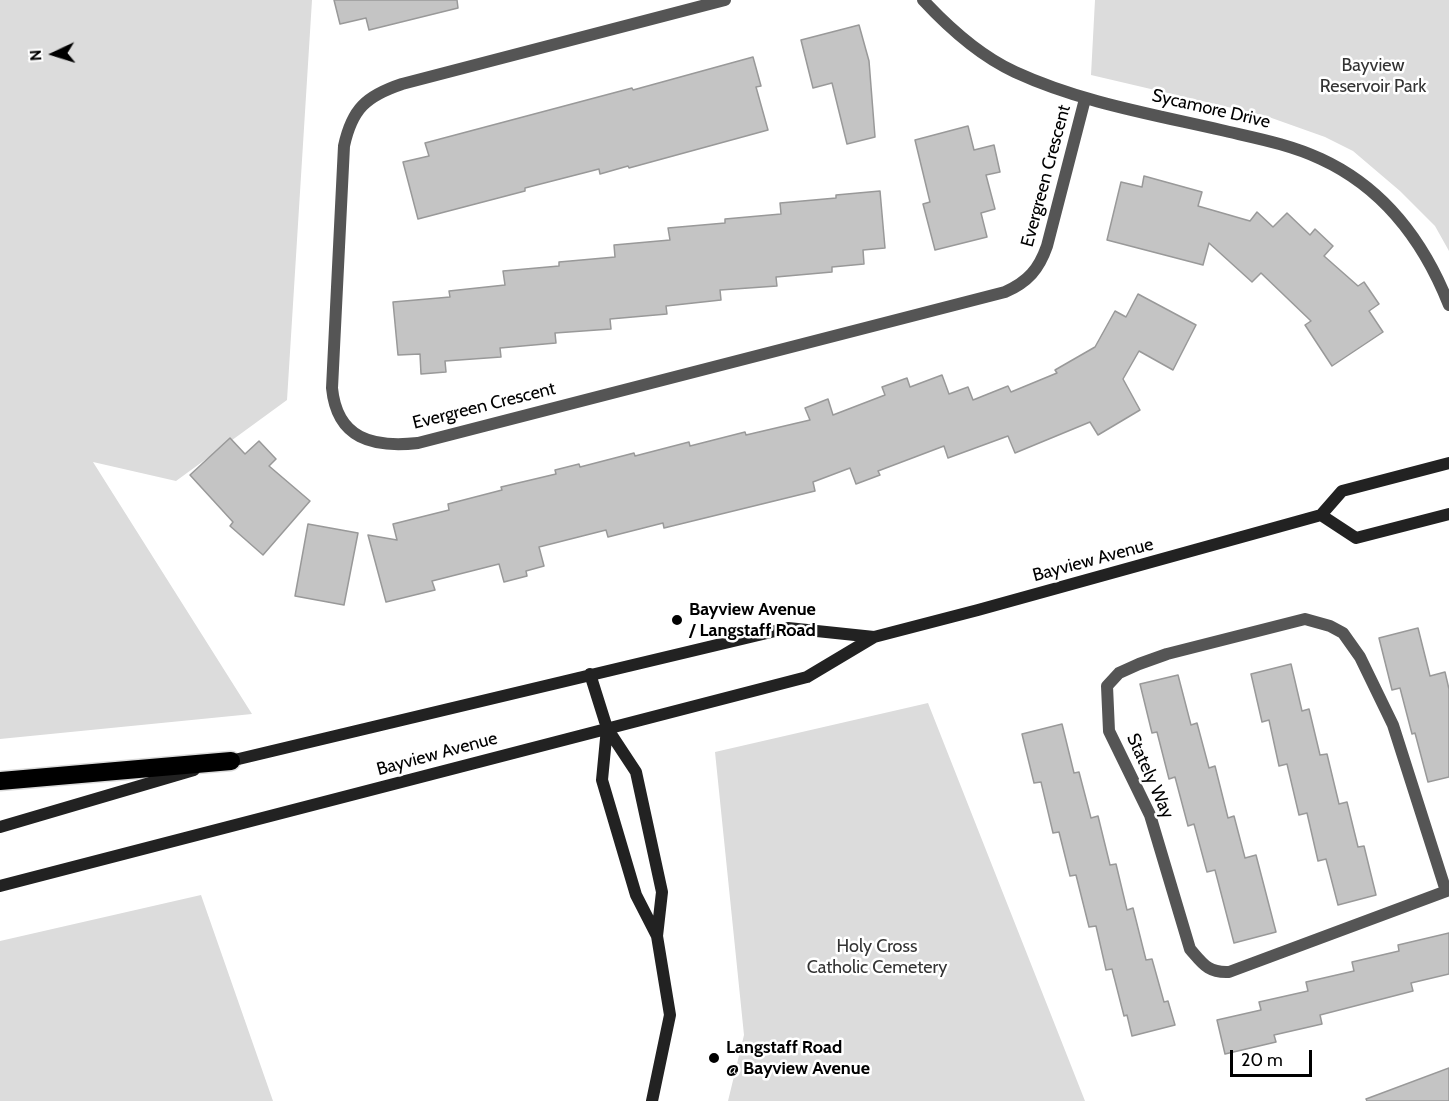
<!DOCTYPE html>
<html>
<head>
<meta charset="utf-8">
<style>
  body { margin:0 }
  #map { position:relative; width:1449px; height:1101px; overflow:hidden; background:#fff; font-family:Cabin,sans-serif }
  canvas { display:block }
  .north { position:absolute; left:24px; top:24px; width:60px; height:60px; -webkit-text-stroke:4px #fff; paint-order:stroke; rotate:266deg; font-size:16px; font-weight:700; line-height:24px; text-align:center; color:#000 }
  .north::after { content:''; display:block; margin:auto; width:21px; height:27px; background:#000; clip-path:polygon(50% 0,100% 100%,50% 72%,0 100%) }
  .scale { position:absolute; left:1230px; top:1050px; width:82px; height:27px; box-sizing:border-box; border:3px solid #000; border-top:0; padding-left:8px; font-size:18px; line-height:21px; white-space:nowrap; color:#000; -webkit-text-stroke:4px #fff; paint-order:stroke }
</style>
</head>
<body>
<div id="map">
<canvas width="1449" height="1101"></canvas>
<div class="north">N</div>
<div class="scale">20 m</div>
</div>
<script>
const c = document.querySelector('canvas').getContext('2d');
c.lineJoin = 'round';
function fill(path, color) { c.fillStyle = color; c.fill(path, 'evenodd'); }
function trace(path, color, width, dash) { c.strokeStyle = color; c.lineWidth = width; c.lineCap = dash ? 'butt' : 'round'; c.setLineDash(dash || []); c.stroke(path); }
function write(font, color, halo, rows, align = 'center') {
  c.font = font + ' Cabin,sans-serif'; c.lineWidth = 5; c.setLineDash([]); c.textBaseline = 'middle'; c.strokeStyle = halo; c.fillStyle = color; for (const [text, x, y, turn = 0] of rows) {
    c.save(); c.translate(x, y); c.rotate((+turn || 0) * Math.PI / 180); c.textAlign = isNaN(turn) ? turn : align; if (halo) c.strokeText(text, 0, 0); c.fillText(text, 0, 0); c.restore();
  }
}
const green = new Path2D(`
  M0,0H312L287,400L176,481L93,462L252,714L0,739Z
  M1095,0H1449V251L1435,226L1400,191L1353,151L1325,137L1266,116L1091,75Z
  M928,703L1085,1101H728L744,1035L715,752Z
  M201,895L273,1101H0V941Z`);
const building = new Path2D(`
  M334,0H457L458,8L369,30L366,18L340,24Z
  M859,25L869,61L875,137L847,144L832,83L813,88L801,40Z
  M753,57L761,86L756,87L768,130L629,168L628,166L600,174L599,169L525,188V191L418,219L403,162L429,156L425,143L632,88L633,90Z
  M968,126L974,150L994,145L1000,172L986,175L995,209L981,213L987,237L935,250L923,204L930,202L915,140Z
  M1144,176L1202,192L1198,206L1250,221L1257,212L1273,227L1287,213L1310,235L1315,229L1333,246L1324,256L1358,286L1364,282L1379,304L1369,311L1383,332L1332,366L1305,325L1311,321L1261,273L1252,282L1209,243L1203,265L1107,240L1121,182L1142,187Z
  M880,191L885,248L863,250L864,264L832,267V272L776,277L777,286L720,290L721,300L666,306L667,314L610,319L611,329L555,333L556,343L500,348L501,357L445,361L446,372L421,374L420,354L398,355L393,302L450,297L449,291L505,285L503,271L559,266V262L615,257L614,245L670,240L668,228L725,223V219L781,214L780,203L836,198V195Z
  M1138,294L1196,325L1173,370L1139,351L1123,379L1140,410L1098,435L1090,422L1015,453L1008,436L948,458L944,446L878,471L880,475L856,484L850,468L813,482L815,491L664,528L663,523L608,537L606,530L539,547L544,566L526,571L527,576L504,582L499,564L432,581L435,590L386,602L368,535L397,540L393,524L449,510L448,504L502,490L501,487L556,474L555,470L579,464L580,467L634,453L635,456L689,442L690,446L745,432L746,435L810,420L805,408L828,399L833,415L885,395L882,387L907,378L910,387L942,375L949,394L968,387L973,400L1008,386L1011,392L1057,373L1055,370L1095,347L1115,311L1126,317Z
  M230,438L245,454L259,441L276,459L269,466L310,501L263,555L230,526L233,522L190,475Z
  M308,524L358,533L344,605L295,596Z
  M1418,628L1430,676L1445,672L1449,689V777L1428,782L1415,733L1412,734L1400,688L1392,690L1379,638Z
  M1291,664L1302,711L1309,709L1320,755L1327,754L1339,804L1347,802L1358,847L1364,846L1376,895L1338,905L1326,859L1318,861L1307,813L1299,815L1287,764L1279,766L1269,720L1262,722L1251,674Z
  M1178,675L1191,725L1197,723L1209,768L1215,766L1228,818L1234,816L1245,858L1256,855L1276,932L1234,943L1215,870L1207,872L1194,824L1188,826L1175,777L1169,779L1157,732L1152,733L1140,684Z
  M1062,724L1074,773L1079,772L1091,818L1098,816L1110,865L1116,864L1127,910L1133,908L1146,960L1152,959L1164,1002L1168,1001L1175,1025L1132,1036L1127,1015L1124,1016L1112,969L1106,970L1096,926L1089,927L1076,875L1070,876L1059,832L1053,833L1041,782L1034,783L1022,734Z
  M1449,933V974L1411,983L1413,991L1320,1015L1322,1024L1274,1035L1276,1042L1225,1054L1217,1020L1261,1010L1259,1002L1308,991L1306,982L1354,971L1352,962L1399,951L1398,945Z
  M1449,1068V1101H1367L1366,1099Z`);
const street = new Path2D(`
  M725,0L402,84C366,96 352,109 344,146L332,388C337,439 373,448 418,443L1005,292C1028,282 1039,269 1047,246L1085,99
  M923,0C949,28 980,56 1015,72C1080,102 1151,114 1221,130C1255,138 1289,144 1321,159C1384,188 1424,242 1449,305
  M1446,891L1393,725L1360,657L1343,633L1330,626L1305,619L1167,654L1139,664L1119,673L1107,686L1109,731L1150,815L1190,949C1203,964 1208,973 1229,972L1449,890`);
const secondary = new Path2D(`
  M1321,515L1356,538L1449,514
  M590,674L607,728L636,772L662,892L657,936L670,1015L652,1101
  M607,728L602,780L636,895L657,936
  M226,762L788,628L874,637
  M0,827L194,770
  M0,886L807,677L874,637L978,610L1321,515L1342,491L1449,463`);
const highway = new Path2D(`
  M0,781L231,761`);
const markers = [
  [677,620,6,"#000"],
  [714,1058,6,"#000"]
];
const parkNames = [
  ["Bayview",1373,66],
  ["Reservoir Park",1373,87],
  ["Holy Cross",877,947],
  ["Catholic Cemetery",877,968]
];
const streetNames = [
  ["Sycamore Drive",1211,109,13],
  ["Evergreen Crescent",1046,176,-75],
  ["Evergreen Crescent",484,406,-14],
  ["Bayview Avenue",1093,560,-15],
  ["Bayview Avenue",437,754,-15],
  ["Stately Way",1150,776,66]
];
const poiNames = [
  ["Bayview Avenue",689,610],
  ["/ Langstaff Road",689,631],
  ["Langstaff Road",726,1048],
  ["@ Bayview Avenue",726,1069]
];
fill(green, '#dcdcdc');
fill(building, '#c4c4c4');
trace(building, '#999', 1.5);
trace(highway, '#dbdbdb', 21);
trace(street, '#555', 12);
trace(secondary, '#222', 12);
trace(highway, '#000', 18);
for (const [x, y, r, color] of markers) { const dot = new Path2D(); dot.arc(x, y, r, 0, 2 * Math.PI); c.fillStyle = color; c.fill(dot); trace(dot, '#fff', 2); }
write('18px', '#333', '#fff', parkNames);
write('18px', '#000', '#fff', streetNames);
write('bold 18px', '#000', '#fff', poiNames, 'left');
</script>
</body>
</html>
